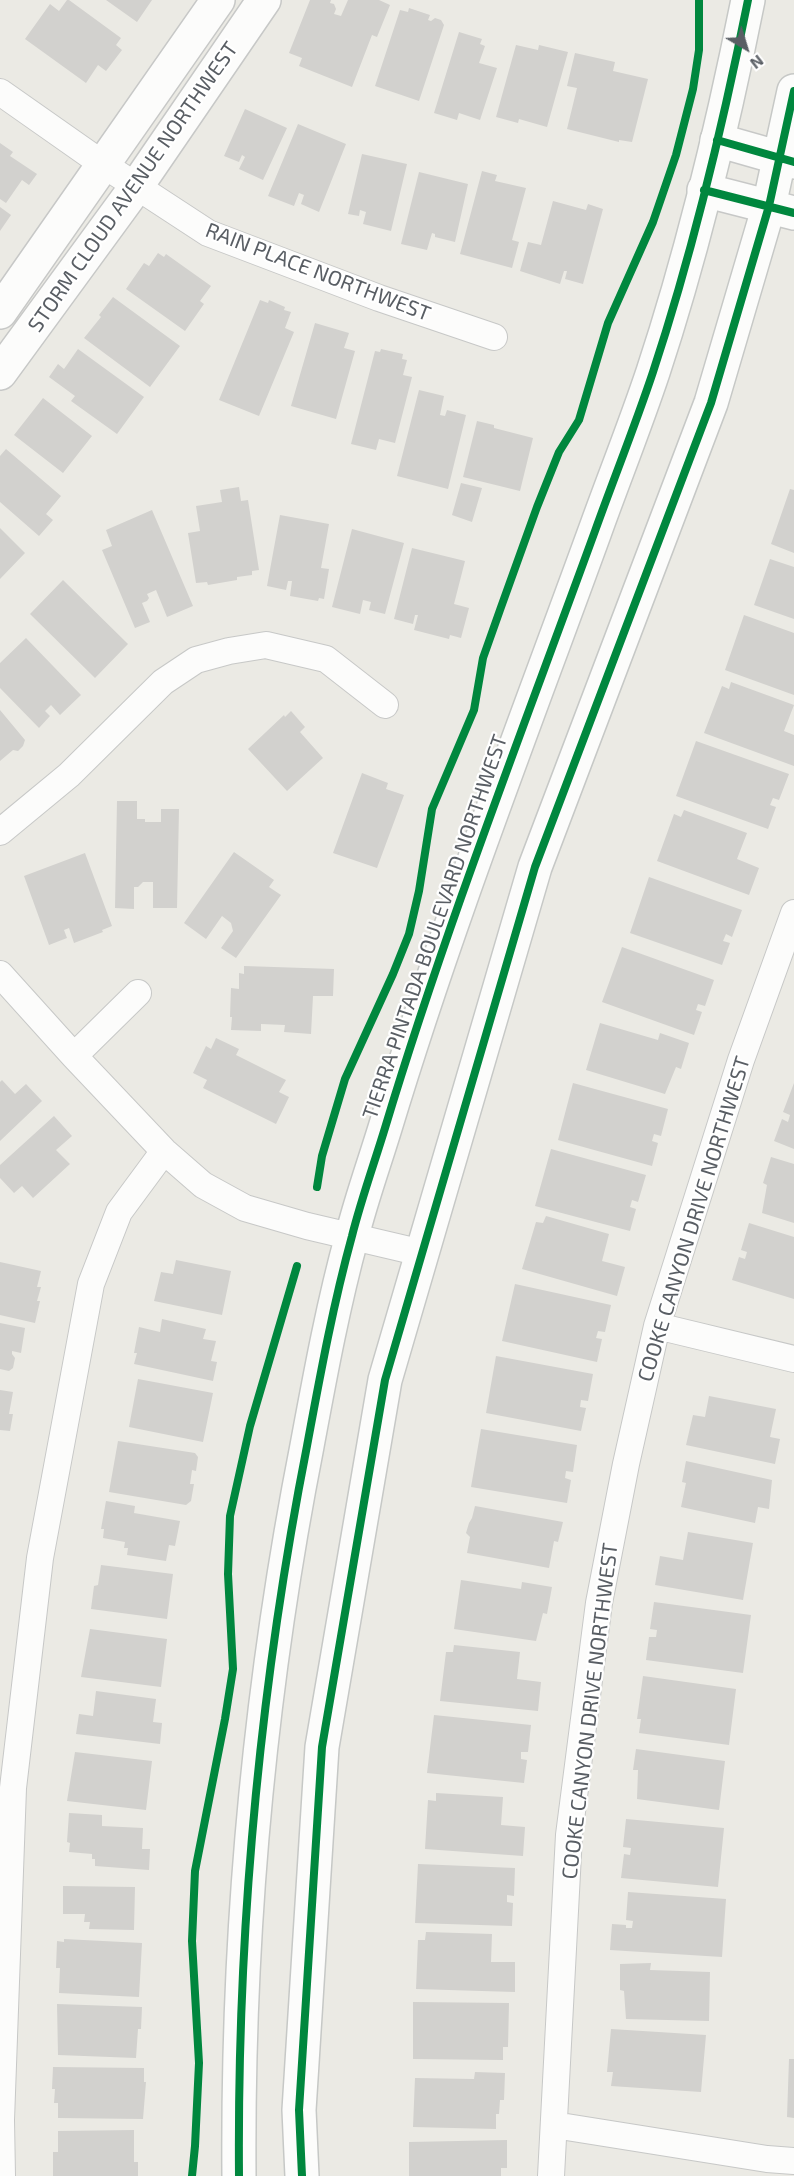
<!DOCTYPE html>
<html>
<head>
<meta charset="utf-8">
<style>
  body { margin:0 }
  #map { position:relative; width:794px; height:2176px; overflow:hidden; background:#ebeae4; font-family:"Exo 2",sans-serif }
  canvas { display:block }
  .north { position:absolute; left:716px; top:18px; width:60px; height:60px; -webkit-text-stroke:4px #fff; paint-order:stroke; rotate:142deg; font-size:16px; font-weight:700; line-height:24px; text-align:center; color:#595e64 }
  .north::after { content:''; display:block; margin:auto; width:21px; height:27px; background:#595e64; clip-path:polygon(50% 0,100% 100%,50% 72%,0 100%) }
</style>
</head>
<body>
<div id="map">
<canvas width="794" height="2176"></canvas>
<div class="north">N</div>
</div>
<script>
const c = document.querySelector('canvas').getContext('2d');
c.lineJoin = 'round';
function fill(path, color) { c.fillStyle = color; c.fill(path, 'evenodd'); }
function trace(path, color, width, dash) { c.strokeStyle = color; c.lineWidth = width; c.lineCap = dash ? 'butt' : 'round'; c.setLineDash(dash || []); c.stroke(path); }
function write(font, color, halo, rows, align = 'center') {
  c.font = font + ' "Exo 2",sans-serif'; c.lineWidth = 4.5; c.setLineDash([]); c.textBaseline = 'middle'; c.strokeStyle = halo; c.fillStyle = color; for (const [text, x, y, turn = 0] of rows) {
    c.save(); c.translate(x, y); c.rotate((+turn || 0) * Math.PI / 180); c.textAlign = isNaN(turn) ? turn : align; if (halo) c.strokeText(text, 0, 0); c.fillText(text, 0, 0); c.restore();
  }
}
const building = new Path2D(`
  M67,0H69L121,38L116,45L122,50L106,71L98,65L86,83L25,39L50,4L59,11Z
  M106,0H152L137,22Z
  M310,0H331L330,3L334,4L336,9L334,14L341,16L348,0H379L390,5L377,37L372,35L352,87L299,66L302,58L289,53Z
  M409,8L430,15L428,20L431,21L435,18L441,20L444,25L419,101L375,86L400,10L408,12Z
  M459,32L482,39L480,44L485,46L479,63L497,68L480,120L459,113L457,120L434,113Z
  M516,45L538,50L539,45L568,52L547,127L519,119L518,123L496,117Z
  M575,53L615,62L613,71L648,79L632,142L619,140V142L567,129L577,88L567,86Z
  M245,109L287,128L263,180L239,169L245,157L242,155L239,162L224,156Z
  M298,124L346,144L319,212L301,204L304,195L299,193L294,206L268,196Z
  M0,143L13,152L10,156L37,174L29,185L22,180L6,203L0,199Z
  M362,154L407,164L391,231L363,224L366,212L360,210L359,216L348,214Z
  M482,171L497,175L495,181L526,188L512,240L519,242L512,268L460,254Z
  M419,172L468,184L455,242L435,237V234L432,233L427,250L401,244Z
  M553,201L586,210L588,204L603,209L583,284L565,279L567,271H564L560,284L520,271L528,242L541,245Z
  M0,207L11,215L0,231Z
  M158,253L164,257L166,254L211,286L200,301L204,304L185,331L126,289L144,263L149,266Z
  M113,297L180,346L150,387L84,338L101,317L99,315Z
  M260,300L268,303L269,300L285,307L284,310L291,312L285,328L294,332L259,416L219,400Z
  M315,323L349,333L344,348L355,351L336,419L291,406Z
  M78,349L144,397L117,434L71,401L75,396L49,377L58,364L64,369Z
  M381,349L403,354L402,359L407,360L403,375L412,377L395,443L379,439L376,450L351,444L375,351L380,352Z
  M419,390L444,396L440,415L445,416L447,410L466,415L448,489L397,476Z
  M43,398L92,436L63,473L14,435Z
  M477,421L494,425V428L533,438L520,491L463,477Z
  M6,449L61,496L46,514L53,520L39,536L0,502V456Z
  M461,483L482,488L472,522L452,515Z
  M239,487L241,501L248,500L259,570L252,571V575L237,577V580L208,585L207,582L196,583L188,533L200,531L196,506L222,502L220,490Z
  M790,489L794,490V553L771,544Z
  M152,510L193,606L167,617L156,590L147,594L149,598L147,601L142,603L150,622L135,628L102,550L112,546L106,530Z
  M280,515L329,524L321,568L329,569L324,599L319,598L318,601L290,596L292,581H288L286,590L267,586Z
  M0,528L25,553L0,579Z
  M352,529L404,543L385,614L369,610L371,602L363,600L360,614L332,607Z
  M412,548L465,561L454,604L469,608L461,638L450,635L449,639L414,630L418,615H415L413,624L394,619Z
  M770,559L794,567V619L754,605Z
  M63,580L128,644L95,678L30,614Z
  M744,615L794,633V695L725,670Z
  M26,638L81,695L60,715L51,705L45,711L50,716L39,728L0,688V663Z
  M731,682L794,705L784,731L794,735V766L704,733L722,686L729,689Z
  M0,710L25,740L23,746L18,751L13,750L0,761Z
  M291,711L305,727L300,732L323,758L287,791L248,749L284,715L285,717Z
  M696,741L789,774L779,800L773,798L770,805L776,807L768,829L676,796Z
  M362,773L388,783L386,789L404,795L377,868L333,853Z
  M117,801H137V819H145V822H161V809H179L177,908H153V882H143L138,887H134V909L115,908Z
  M684,810L747,833L737,859L759,868L749,895L657,861L674,814L681,817Z
  M234,852L274,880L269,887L281,895L236,958L221,948L233,931L231,923L222,916L206,939L184,923Z
  M85,853L112,926L102,930L103,932L74,943L69,928L64,930L67,938L49,945L24,876Z
  M649,877L742,910L732,937L726,934L723,941L730,943L722,965L630,933Z
  M622,947L714,980L705,1006L698,1004L696,1010L702,1012L694,1035L602,1002Z
  M244,966L334,969L333,996H313L311,1034L284,1032L285,1025L261,1024V1031L231,1030L232,1017H230L231,988L239,989V973L244,974Z
  M600,1023L658,1040L660,1033L689,1043L681,1069L676,1067L665,1094L586,1070Z
  M216,1038L239,1049L236,1055L286,1080L279,1092L289,1097L276,1124L203,1088L207,1080L193,1073L206,1046L211,1049Z
  M2,1080L15,1094L26,1084L42,1101L0,1141V1082Z
  M573,1083L668,1109L661,1136L654,1134L652,1141L658,1143L652,1166L558,1140Z
  M794,1083V1149L774,1141L782,1119L788,1122L790,1115L783,1112Z
  M54,1116L72,1136L56,1150L70,1164L33,1198L22,1186L14,1193L0,1178V1165Z
  M551,1149L646,1175L638,1202L632,1200L630,1207L636,1209L630,1231L535,1206Z
  M771,1157L794,1164V1223L762,1213L767,1185L763,1183Z
  M546,1216L609,1234L602,1261L625,1267L617,1296L522,1269L536,1222L543,1223Z
  M749,1223L794,1237V1299L732,1280L739,1257L745,1259L747,1252L741,1250Z
  M176,1260L231,1271L222,1315L154,1301L161,1272L173,1274Z
  M0,1262L41,1271L37,1287H41L37,1301H40L35,1323L0,1315Z
  M515,1284L611,1305L605,1332L598,1331L596,1338L602,1339L597,1362L502,1341Z
  M162,1319L206,1329L203,1339L216,1341L211,1361L217,1362L213,1381L134,1364L137,1353H134L139,1327L160,1332Z
  M0,1323L25,1328L21,1353L12,1351V1354L15,1358L13,1368L9,1371L0,1369Z
  M496,1356L593,1374L588,1401L581,1400L580,1407L586,1408L581,1431L486,1413Z
  M138,1379L213,1393L203,1442L129,1427Z
  M0,1390L13,1392L9,1414H13L10,1431L0,1430Z
  M709,1396L776,1409L770,1437L780,1439L775,1464L686,1445L693,1415L705,1417Z
  M481,1429L577,1445L573,1472L566,1471L565,1478L571,1480L567,1503L471,1487Z
  M118,1441L195,1453L198,1457L196,1471L192,1470L190,1484H194L191,1501L186,1505L109,1492Z
  M686,1461L772,1480L769,1509L758,1507L755,1523L681,1507L686,1483L682,1482Z
  M106,1501L135,1506L134,1513L180,1521L175,1546L169,1545L166,1561L127,1555L128,1548H124L125,1542L103,1538L104,1529H101Z
  M475,1506L563,1522L558,1542L554,1541L549,1568L467,1553L470,1537L466,1533L469,1523L472,1518Z
  M688,1532L753,1543L743,1600L655,1585L660,1556L683,1560Z
  M101,1565L173,1574L167,1619L91,1609L94,1586L98,1585Z
  M461,1580L521,1589L522,1582L552,1587L547,1614L543,1613L536,1641L454,1629Z
  M654,1602L751,1615L743,1673L646,1660L649,1637H656L657,1630L650,1629Z
  M90,1629L167,1639L161,1687L81,1677Z
  M454,1645L520,1652L517,1679L541,1682L538,1711L440,1701L446,1652H453Z
  M643,1676L736,1689L729,1745L639,1733L641,1719H637Z
  M96,1691L156,1699L153,1722L162,1723L160,1744L76,1734L79,1714L93,1716Z
  M434,1715L531,1725L528,1752H521V1759L527,1760L524,1783L427,1773Z
  M636,1749L725,1761L719,1810L637,1799L638,1770H633Z
  M75,1752L152,1761L146,1810L67,1801Z
  M436,1793L503,1797L501,1825L525,1827L523,1856L425,1849L428,1800L436,1801Z
  M69,1813L102,1815V1826L143,1828L142,1849H150L149,1870L95,1866V1859H92V1854L69,1852L70,1843L67,1842Z
  M626,1819L724,1828L718,1887L621,1878L624,1854L630,1855L631,1848L623,1847Z
  M418,1864L515,1868L514,1896L507,1895V1902L513,1903L512,1926L415,1923Z
  M63,1886L135,1887L134,1930L89,1929L90,1922H84L85,1914H63Z
  M628,1892L726,1899L722,1957L610,1950L612,1924L626,1925V1928H632L633,1921L626,1920Z
  M426,1932L492,1934L491,1962H515V1992L416,1989L418,1940H425Z
  M64,1939L142,1943L139,1997L59,1993L60,1968H56L57,1941L64,1942Z
  M651,1963L650,1970L710,1972L709,2021L626,2019L624,1991L620,1990V1964Z
  M413,2002L509,2003L508,2047H503V2060L413,2059Z
  M57,2004L142,2007L141,2029H138L136,2058L58,2055Z
  M611,2029L706,2035L701,2092L611,2086L613,2072H607Z
  M789,2059H794V2118L787,2117Z
  M53,2067L144,2068V2082H146L143,2119L58,2118V2103H54L55,2089H52Z
  M475,2072L505,2073L504,2100H500L499,2114H496V2129L413,2127L415,2078L474,2079Z
  M134,2130V2162H138V2176H53V2152H58V2131Z
  M507,2140V2168H501V2176H409V2142Z`);
const minor = new Path2D(`
  M0,92L104,165L208,233L379,298L494,337
  M0,832L69,775L163,682L196,660L229,651L266,645L326,659L385,705
  M0,974L74,1056L164,1151L203,1185L245,1208L307,1226L422,1253
  M74,1056L138,993
  M657,1326L794,1359
  M554,2125L767,2159L794,2161
  M2,2176L1,2120L13,1788L40,1558L91,1284L119,1212L164,1151
  M551,2176L569,1835L599,1603L626,1464L657,1326L741,1060L794,913`);
const tertiary = new Path2D(`
  M717,140L794,162
  M704,190L794,213
  M0,312L218,0
  M0,373L136,187L264,0`);
const secondary = new Path2D(`
  M239,2176C237,1928 259,1690 307,1446C320,1376 333,1305 352,1236C361,1200 374,1164 385,1128C446,926 523,729 595,531C614,478 635,426 653,372C693,251 723,125 748,0
  M302,2176L299,2110L322,1747L385,1380L535,867L711,403L769,206L794,91`);
const cycleway = new Path2D(`
  M717,140L794,162
  M704,190L794,213
  M317,1187L322,1156L345,1079L393,974L409,934L419,891L432,809L474,710L483,658L500,610L537,507L559,452L579,420L608,323L653,222L676,155L693,89L699,50V0
  M192,2176L195,2146L199,2063L192,1941L195,1871L225,1719L233,1669L228,1574L230,1516L250,1426L297,1266
  M239,2176C237,1928 259,1690 307,1446C320,1376 333,1305 352,1236C361,1200 374,1164 385,1128C446,926 523,729 595,531C614,478 635,426 653,372C693,251 723,125 748,0
  M302,2176L299,2110L322,1747L385,1380L535,867L711,403L769,206L794,91`);
const streetNames = [
  ["STORM CLOUD AVENUE NORTHWEST",133,187,-55],
  ["RAIN PLACE NORTHWEST",318,272,21],
  ["TIERRA PINTADA BOULEVARD NORTHWEST",435,927,-71],
  ["COOKE CANYON DRIVE NORTHWEST",694,1219,-73],
  ["COOKE CANYON DRIVE NORTHWEST",590,1711,-83]
];
fill(building, '#d2d1ce');
trace(minor, '#c7c8c7', 28);
trace(tertiary, '#c7c8c7', 36);
trace(secondary, '#c6c8c6', 36);
trace(minor, '#fcfcfb', 26);
trace(tertiary, '#fcfcfb', 33);
trace(secondary, '#fcfcfb', 33);
trace(cycleway, '#00873e', 8);
write('21px', '#595e64', '#fff', streetNames);
</script>
</body>
</html>
